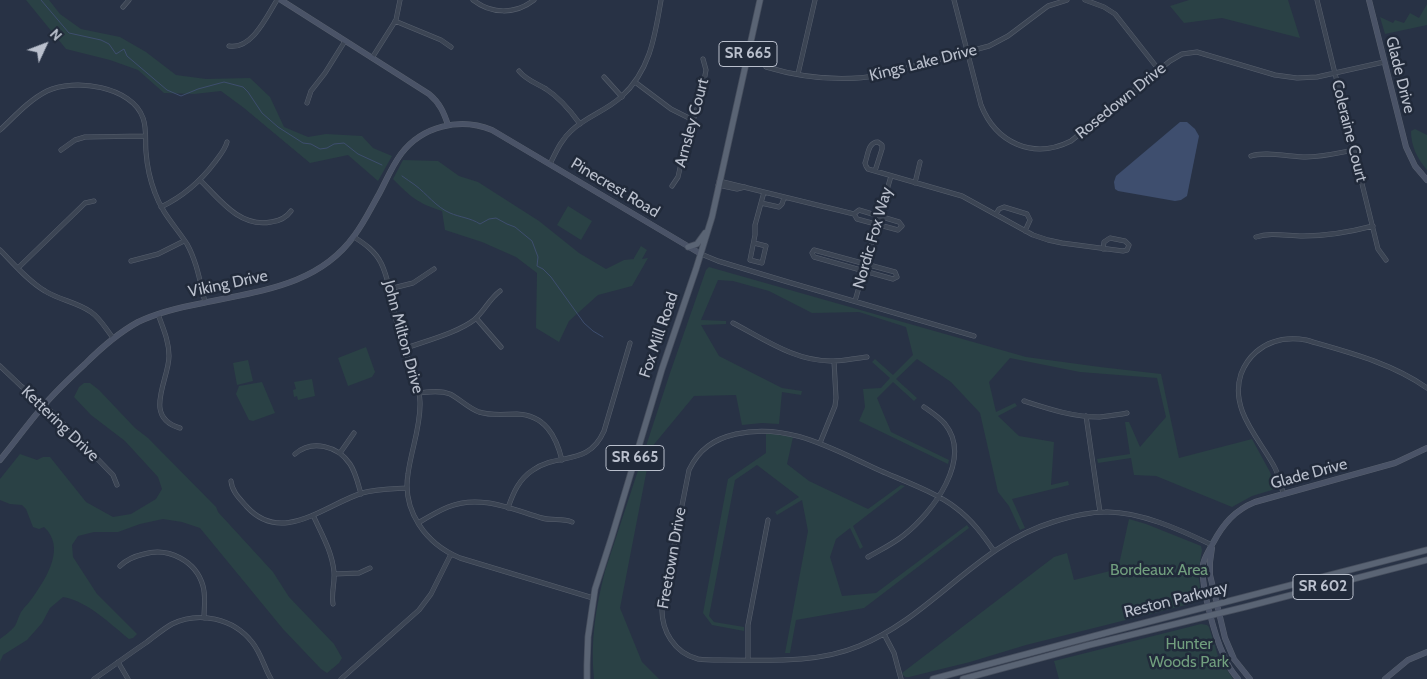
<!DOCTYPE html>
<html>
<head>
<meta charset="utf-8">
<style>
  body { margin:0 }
  #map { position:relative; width:1427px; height:679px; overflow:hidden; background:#283245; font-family:Cabin,sans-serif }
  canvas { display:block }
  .north { position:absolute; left:20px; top:20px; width:50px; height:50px; -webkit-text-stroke:4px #212a3a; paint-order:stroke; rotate:47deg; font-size:14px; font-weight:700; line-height:20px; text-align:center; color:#bac0cd }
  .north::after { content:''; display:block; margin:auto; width:18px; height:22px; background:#bac0cd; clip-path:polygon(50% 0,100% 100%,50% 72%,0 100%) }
</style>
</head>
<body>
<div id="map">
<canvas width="1427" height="679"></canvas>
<div class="north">N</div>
</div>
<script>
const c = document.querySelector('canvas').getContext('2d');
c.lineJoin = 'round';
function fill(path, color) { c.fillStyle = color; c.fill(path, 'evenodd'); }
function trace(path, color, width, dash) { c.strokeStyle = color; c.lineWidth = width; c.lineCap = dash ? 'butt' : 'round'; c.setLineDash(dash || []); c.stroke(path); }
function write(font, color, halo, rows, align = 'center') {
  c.font = font + ' Cabin,sans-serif'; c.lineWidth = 5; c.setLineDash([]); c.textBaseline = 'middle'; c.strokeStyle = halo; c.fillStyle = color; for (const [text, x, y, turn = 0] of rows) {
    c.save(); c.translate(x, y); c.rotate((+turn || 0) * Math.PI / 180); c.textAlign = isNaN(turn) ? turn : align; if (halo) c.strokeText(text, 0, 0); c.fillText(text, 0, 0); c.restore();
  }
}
const green = new Path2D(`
  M26,0H49L60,14L81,29L120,37L146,52L176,75L206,79L250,78L270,97L284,127L308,137L326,134L362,136L373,148L392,156L378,181L348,155L310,163L244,108L221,91L194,94L164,93L138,70L110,60L66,49Z
  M1189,0H1288L1300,38L1222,18L1184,23L1170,6Z
  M1427,4V25L1385,34L1380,17L1393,23L1395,20L1404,23L1410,13L1419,18Z
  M1415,129L1427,135V170C1417,158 1411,146 1411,131Z
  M403,160L438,161L459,176L478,182L539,221L579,253L606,269L624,260L634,259V258L641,246L647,250L642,259L648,258L632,286L598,295L569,321L559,342L536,328L537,273L516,257L482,242L445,230L442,211C417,203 411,197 393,179Z
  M568,206L592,221L581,240L557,225Z
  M709,267L1026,357L1100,367L1161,374L1179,458L1252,439L1270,472L1275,487L1272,490L1252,496L1232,507L1156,476L1134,475L1131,458L1098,463L1097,459L1130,454L1125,422H1129L1140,447L1166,417L1157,378L1080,372L1010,358L989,382L996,412L1015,403L1017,406L998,416L1019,436L1054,442L1051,485L1068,481L1069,485L1012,499L1025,528L1020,530L1009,506L998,492L980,413L951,382L917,359L896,379L917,398L914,401L893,382L877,398L891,432L949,460L948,464L859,421L865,407L863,389L881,388L890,378L872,362L875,359L893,375L913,355L906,327L859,312L812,313L769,291L733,281L718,280L701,320L726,321V324L701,325L719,356L782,388L802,391L801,395L782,392L779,424L762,423L742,425L736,395L694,396L651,448L620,608L642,662L659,679H594C590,642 596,606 605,571L670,373L706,270Z
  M366,347L375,372L372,377L348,386L338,358Z
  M248,360L253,381L237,385L233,363Z
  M312,379L315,396L298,400L297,396L294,397L293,390L296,389L294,382Z
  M262,382L275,413L253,421L249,420L236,394L239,386Z
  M84,383H90L99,390L135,428L148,438L216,507L218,512L273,572L289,597L334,644L342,658L339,663L327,673L321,669L283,629L200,528L182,522L163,519L140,524L118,532H94L78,536L72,545L73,557L97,594L137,634L133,638L129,639C109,623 89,602 63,597L50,608L42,623L27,640L3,655L0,662V639C5,635 11,631 15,626C17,622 19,616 21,612C25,606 30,602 33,597C47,577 66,547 44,527L39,529L33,527L26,509L22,505L10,504L0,500V479L20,454L37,460L43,457H50L86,502L113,517L131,514L156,499L162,489L158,477L125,441L91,415L74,397L79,387Z
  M766,433L793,437L787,464L809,481L868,509L901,485L905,486L853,526L863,547L860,549L850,528L836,539L830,557L842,596L876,593L967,525L969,528L864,608L796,620L790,653H785L808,531L802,500L777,515L775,512L799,497L757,465L735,480L709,616L714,622L744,627V631L712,625L703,613L728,479L766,453Z
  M1129,519L1146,524L1201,546L1202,550L1198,574L1202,598L1194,603L1026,645L970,662L909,677C906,678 903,676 902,673L1054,557L1067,553L1074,580L1118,569Z
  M1201,624L1207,625L1209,627L1218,656L1233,679H1059L1054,661Z`);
const water = new Path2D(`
  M1180,122H1187L1195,129L1199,136L1187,196L1181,200L1175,201L1118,191L1115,189L1114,182L1116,176Z`);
const stream = new Path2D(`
  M41,0L69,33L101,40L109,44L116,54L124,49L127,56L167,90L181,96L198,89L224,82L243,87L248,92L262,113L278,127L303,143L311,144L320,149L327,148L334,144L344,143L358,154L382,165
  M402,176C406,179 411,182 415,185C427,194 436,207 450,213C459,217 471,218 480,224L489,219L496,218L507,224L515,227L532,241L538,257L537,266L543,269L551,277L584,323L593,331L603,337`);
const street = new Path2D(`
  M473,0C491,14 515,15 534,0
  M954,0L981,105C996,143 1033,160 1071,141L1170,61L1182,54L1197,52L1275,75L1297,78L1317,77L1384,62
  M1085,0L1104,7L1115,14L1159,70
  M1317,0L1378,249L1386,260
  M123,7L129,0
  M395,21L441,40L451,47
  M229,46C252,50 267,16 277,0
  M372,58L396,20L400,0
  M766,67C803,78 843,82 881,75L989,46L1008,36L1048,6L1067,0
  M519,71C526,80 536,83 546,89C560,98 570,110 580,124
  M798,74L815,0
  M604,77L622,97
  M635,82L671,109L693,120
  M307,103L311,91L325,73L345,41
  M0,130C14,117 29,100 47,91C74,78 132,86 143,118C147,129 145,142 146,152C147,166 150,180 155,193C162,213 176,227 187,244C197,262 200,282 205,302
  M61,150L75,140L85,137L145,136
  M1251,156C1263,151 1292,157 1306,157C1322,157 1338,153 1354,150
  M550,164C556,152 561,140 571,131C585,117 606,111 621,97C650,71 655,36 661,0
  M875,171L882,149V145L878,142C868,142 868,155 865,163L866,166L868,169L962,196L1033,235L1048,240L1062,243L1123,251L1127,250L1129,245L1125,241L1110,238L1104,242L1103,249
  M200,180C220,200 240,228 271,222C280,221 286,218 291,211
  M719,181L854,214L857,219L898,230L902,226L899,222L859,210L854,214
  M915,183L920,162
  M718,185L737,189L745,187
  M672,186L678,177L686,141L701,97L706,70L703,59
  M761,203L779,207L782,204L784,198
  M161,207C184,196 200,182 215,162C219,156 225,150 227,142
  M996,214L999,209L1004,207L1027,214L1030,220L1025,231
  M354,237C365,244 375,251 381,263C390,280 394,313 399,333C405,356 419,378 420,402C421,426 411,450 408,474C402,511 426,544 460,558L593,598
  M1256,237C1271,232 1287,236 1303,236C1327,236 1350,232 1373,226
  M754,243L766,246L762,263L750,260L755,235V225L764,192
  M0,250C14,264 28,281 45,291C59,300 77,302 91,312C100,318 106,329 113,338
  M814,250L895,272L897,277L893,279L814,257L812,253Z
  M701,254L718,261L788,282L974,336
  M131,261L158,254L184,241
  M18,268L82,206L85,203L94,201
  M389,289L413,283L434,269
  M855,301L891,176
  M158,314C163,328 169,341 169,356C169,380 142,417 180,428
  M476,318L501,347
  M733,323C764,339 796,362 833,361C844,361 856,358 867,357
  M404,349C425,341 457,333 474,320C484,312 489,299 500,291
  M0,366L21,386L53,413L113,475L117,485
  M419,393C429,392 440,390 450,394C460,399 468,408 479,412C492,416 504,414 517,414C545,415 556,436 562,460
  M1024,401C1049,409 1073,417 1099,417C1108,416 1118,415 1127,413
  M1086,416L1100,512
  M820,443L835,406L836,398L834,361
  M340,453L354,433
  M295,454C312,439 338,446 350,464C356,473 358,484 361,494
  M231,481C232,492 240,499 247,507C282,545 325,505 362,493C376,489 392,489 407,488
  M1283,493C1281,485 1279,476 1275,468C1260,439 1229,410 1241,374C1244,366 1249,358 1256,352C1270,340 1288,337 1306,340C1348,352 1392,363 1427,388
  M508,508C513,493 519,479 533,470C559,452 588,467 604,431L630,343
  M313,515C321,533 332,551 334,572C335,583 331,593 333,604
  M418,523C428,517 438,511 448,507C480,494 511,509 542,518C552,521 562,518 572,522
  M994,551C983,535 972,520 956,508C937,493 904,481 881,471C834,450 789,422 736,434C714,439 699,449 689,470L662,607C661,630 674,653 698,659C705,660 713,660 720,660C766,660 816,664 859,646C931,617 977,545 1053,522C1069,517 1088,512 1105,512C1139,511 1181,530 1212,545
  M868,557C880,550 893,544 904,535C933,512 973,459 945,424C939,417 931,412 924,407
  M120,566C127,559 135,556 144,554C169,547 196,561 203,586C206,597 204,607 204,618
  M334,574L359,573L370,568
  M884,634L894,653L901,679
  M748,660V625L768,520
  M118,662L128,679
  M94,679C112,667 129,654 147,642C155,636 163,629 172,624C199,611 233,618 252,642C261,653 264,667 271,679
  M341,679L419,610L431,594L451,554`);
const secondary = new Path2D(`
  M281,0L429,94C440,103 444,113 448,125
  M1369,0L1406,147L1415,166L1427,180
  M0,460C15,442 29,422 45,404C57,390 71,377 85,364C101,348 118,333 138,322C159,312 181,307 203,303C258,291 318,286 354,236C364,223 371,208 379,194C386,181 392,166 401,154C422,126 460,117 492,130L701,254
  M1212,548L1210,562V575L1225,638L1234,659L1250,679
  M1238,679C1232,672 1227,665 1224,656C1215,637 1200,584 1203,564C1205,556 1209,550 1213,543C1223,524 1235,510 1255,502L1395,463L1427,448
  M1385,679L1408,660L1427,652`);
const primary = new Path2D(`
  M688,247L697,244L705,233
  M587,679V665L588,637L595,589L612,536L662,369L696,269L712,217L760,0
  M933,679L1113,631L1427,550
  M963,679L1089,645L1245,607L1427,560`);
const shields = [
  [748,54,58],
  [635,458,58],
  [1323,587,60]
];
const shieldNames = [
  ["SR 665",748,54],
  ["SR 665",635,458],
  ["SR 602",1323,587]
];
const streetNames = [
  ["Kings Lake Drive",923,63,-14],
  ["Glade Drive",1400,75,76],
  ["Rosedown Drive",1121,101,-39],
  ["Arnsley Court",692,123,-75],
  ["Coleraine Court",1349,131,76],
  ["Pinecrest Road",615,188,31],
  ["Nordic Fox Way",873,238,-74],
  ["Viking Drive",228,284,-12],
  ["Fox Mill Road",659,335,-71],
  ["John Milton Drive",403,337,75],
  ["Kettering Drive",60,424,44],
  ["Glade Drive",1309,474,-15],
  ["Freetown Drive",672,558,-80],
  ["Reston Parkway",1176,600,-14]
];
const parkNames = [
  ["Bordeaux Area",1159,570],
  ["Hunter",1189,644],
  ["Woods Park",1189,662]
];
fill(green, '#2a4145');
fill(water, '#3e4e6e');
trace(stream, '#3e4e6e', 1);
trace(street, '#58606e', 5);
trace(secondary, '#58606e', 6);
trace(primary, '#464e5d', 7);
trace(street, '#3c4554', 4);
trace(secondary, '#4a5367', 5);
trace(primary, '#5a6474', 5.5);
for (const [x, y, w] of shields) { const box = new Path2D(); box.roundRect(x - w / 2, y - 12.5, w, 25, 4); c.fillStyle = '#212a3a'; c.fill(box); trace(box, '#bac0cd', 1); }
write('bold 15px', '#bac0cd', null, shieldNames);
write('16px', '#bac0cd', '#212a3a', streetNames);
write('16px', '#719e7e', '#212a3a', parkNames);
</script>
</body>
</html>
